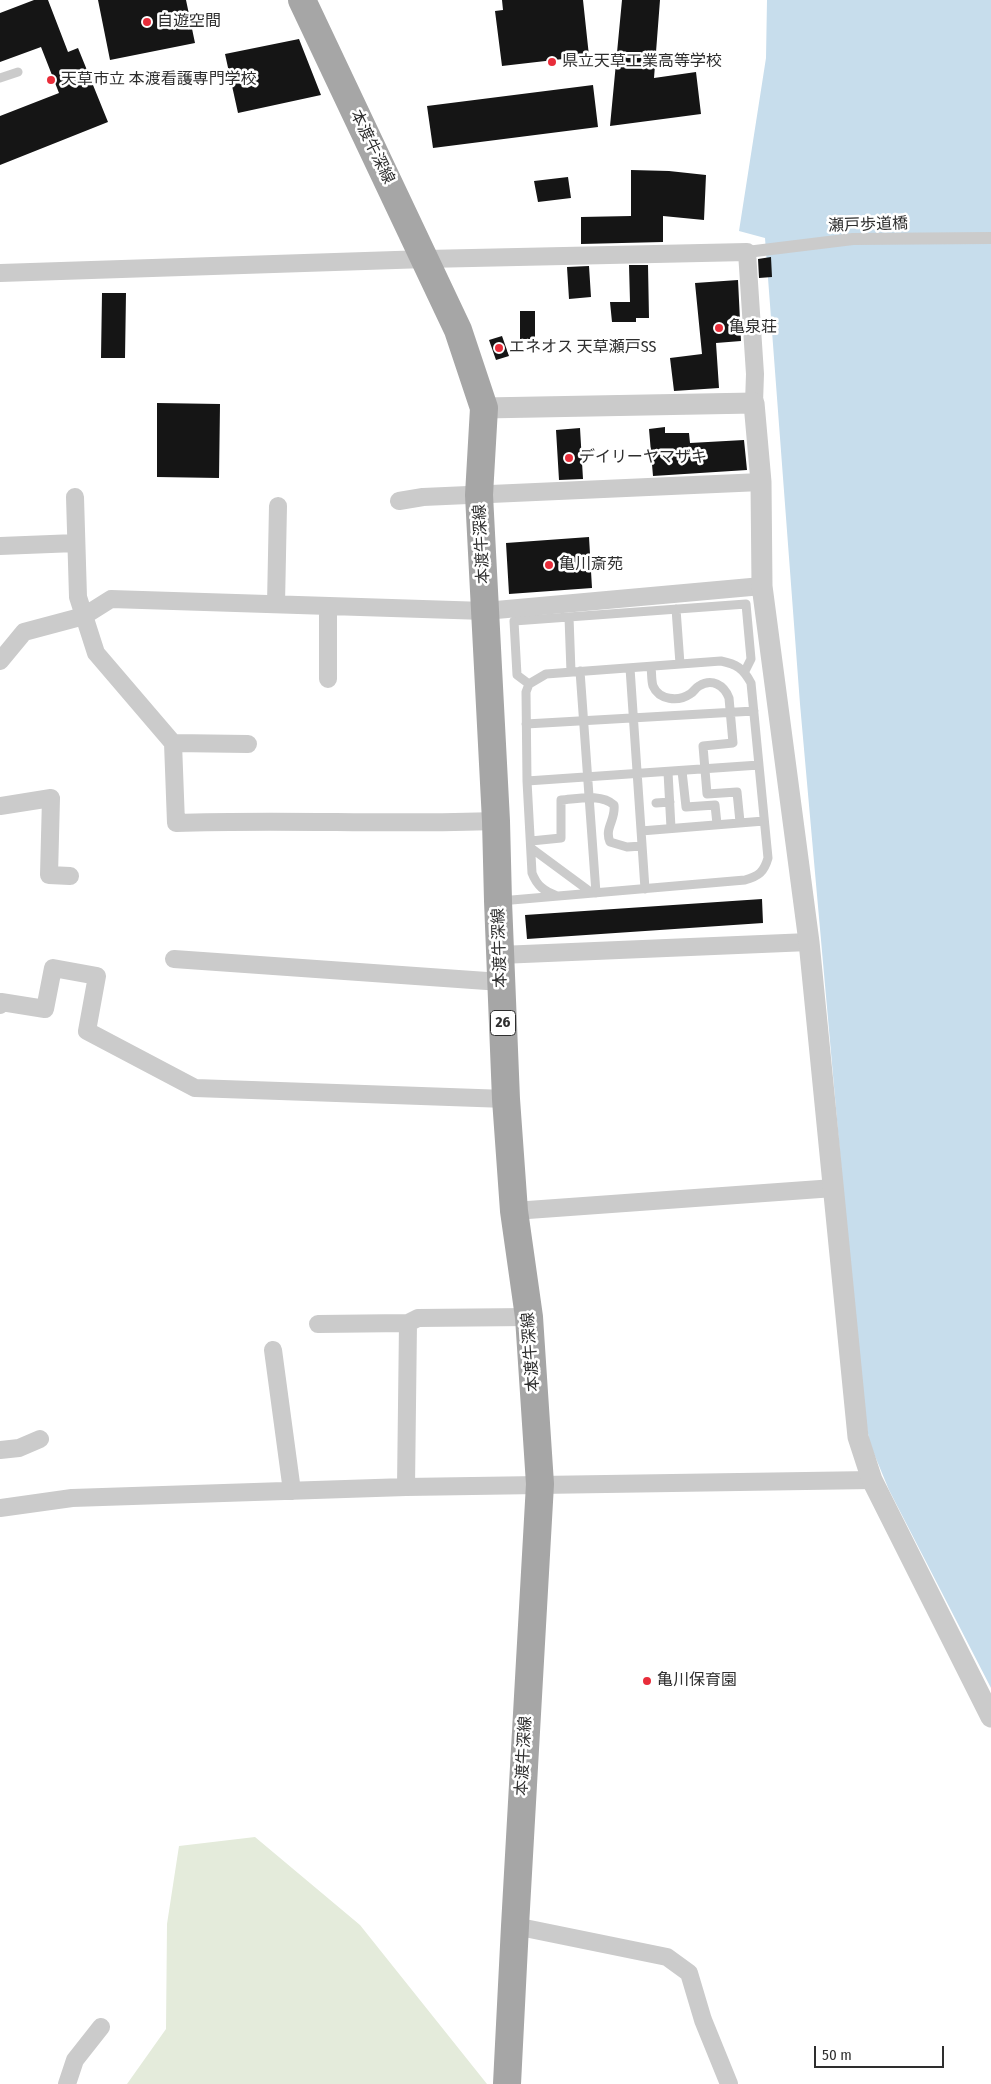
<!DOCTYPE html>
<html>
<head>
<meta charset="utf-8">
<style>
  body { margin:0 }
  #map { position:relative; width:991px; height:2084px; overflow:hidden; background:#fff; font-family:"Fira Sans Condensed",sans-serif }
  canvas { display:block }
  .scale { position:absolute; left:814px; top:2046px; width:130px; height:22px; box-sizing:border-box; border:2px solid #2e2e2e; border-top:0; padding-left:6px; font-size:15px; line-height:18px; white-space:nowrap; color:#2e2e2e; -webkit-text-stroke:4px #fff; paint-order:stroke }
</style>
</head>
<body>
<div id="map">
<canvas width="991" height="2084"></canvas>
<div class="scale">50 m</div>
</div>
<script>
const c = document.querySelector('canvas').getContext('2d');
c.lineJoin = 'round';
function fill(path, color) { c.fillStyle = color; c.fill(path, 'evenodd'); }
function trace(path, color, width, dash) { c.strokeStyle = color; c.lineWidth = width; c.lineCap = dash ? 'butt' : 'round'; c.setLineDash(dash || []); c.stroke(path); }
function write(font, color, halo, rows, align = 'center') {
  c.font = font + ' "Fira Sans Condensed","Noto Sans JP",sans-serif'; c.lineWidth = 5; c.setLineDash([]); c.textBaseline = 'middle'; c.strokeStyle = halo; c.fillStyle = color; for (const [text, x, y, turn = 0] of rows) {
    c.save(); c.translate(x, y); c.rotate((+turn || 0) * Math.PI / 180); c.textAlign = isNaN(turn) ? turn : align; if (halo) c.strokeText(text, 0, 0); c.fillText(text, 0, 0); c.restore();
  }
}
const green = new Path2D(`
  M255,1837L360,1925L487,2084H127L166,2029L167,1924L179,1846Z`);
const water = new Path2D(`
  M767,0H991V1688L889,1490L870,1444L862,1401L800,704L765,238L739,231L766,58Z`);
const building = new Path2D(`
  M34,0H48L68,52L78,48L108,122L0,165V116L59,93L41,47L0,62V13Z
  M98,0H186L195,43L110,60Z
  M502,0H583L589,56L502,66L495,11L503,10Z
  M622,0H660L654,78L696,72L701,114L610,126Z
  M299,39L321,95L238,113L225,54Z
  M593,85L598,127L433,148L427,106Z
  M631,170L669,171L706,175L704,220L663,216V242L581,244V217L631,216Z
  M568,177L571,198L538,202L534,181Z
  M771,257L772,277L759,278L758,259Z
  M629,265H648L649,318H636V322H612L610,302H630Z
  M589,266L591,297L569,299L567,267Z
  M738,280L741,341L716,343L719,388L674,391L670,358L702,354L695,283Z
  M102,293H126L125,358H101Z
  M520,311H535V339H520Z
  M502,336L509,356L496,360L489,340Z
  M157,403L220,404L219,478L157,477Z
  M665,427V433H689L690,443L744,440L747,470L653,476L649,429Z
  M580,428L583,479L559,480L556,430Z
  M589,537L592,588L509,594L506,543Z
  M762,899L763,923L527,939L525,915Z`);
const service = new Path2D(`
  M0,78L18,72
  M676,609L680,664
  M569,617L571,672
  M651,667C652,672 651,680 653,686C659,700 678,702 690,694C694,692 695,688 699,686C712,678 724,685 729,698L733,743L703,746L707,794L737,792L740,822
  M630,668L645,889
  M580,671L596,893
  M529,684L517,675L514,621L746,604L751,659L745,671
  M526,724L754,711
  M682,771L686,807L715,805L717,824
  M668,772L671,828
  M527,781L759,765
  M656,803L670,802
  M641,831L764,821
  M531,841L561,838V800C577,799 601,793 614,805C616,820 604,828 610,842L627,847L642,846
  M531,848L592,893
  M500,901C582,894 664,887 745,880C759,876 764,872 768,858L751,683C743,668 736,664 721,661L546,674L529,684L526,692L527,781L532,873C537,886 544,891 557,896`);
const pedestrian = new Path2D(`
  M747,252L853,239L991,238`);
const minor = new Path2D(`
  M0,273L426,259L747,252L755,374L754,403
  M75,497L78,597L96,653L173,743L176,823C283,819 389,825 496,821
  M399,501L423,497L761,482
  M0,546L76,543
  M276,604L278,506
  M328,606V679
  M0,661L24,632L84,616L111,599L485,611L762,586
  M173,743L248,744
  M0,806L51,798L49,875L70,876
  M500,955L809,942
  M174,959L501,982
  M0,1005L1,1002L45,1009L53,968L97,976L87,1031L195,1088L506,1099
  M514,1211L834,1188
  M318,1324L408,1323L418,1318L529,1317
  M273,1350L292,1491
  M0,1450L19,1448L40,1439
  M406,1487L408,1323
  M0,1508L72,1498L406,1487L872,1480
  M515,1926L667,1957L689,1973L703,2020L729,2084
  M67,2084L75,2060L101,2027`);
const tertiary = new Path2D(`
  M484,408L754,403L761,482L762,586L809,942L858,1437L872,1480L991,1717`);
const primary = new Path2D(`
  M302,0L458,330L484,408L479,495L496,821L498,901L506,1099L514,1211L529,1317L540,1484L515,1926L507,2084`);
const markers = [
  [147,22,5,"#e82d3a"],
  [552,62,5,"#e82d3a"],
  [51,80,5,"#e82d3a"],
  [719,328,5,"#e82d3a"],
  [499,348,5,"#e82d3a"],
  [569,458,5,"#e82d3a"],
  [549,565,5,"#e82d3a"],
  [647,1681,5,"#e82d3a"]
];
const shields = [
  [503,1023,25]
];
const shieldNames = [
  ["26",503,1023]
];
const poiNames = [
  ["自遊空間",157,22],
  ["県立天草工業高等学校",562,62],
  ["天草市立 本渡看護専門学校",61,80],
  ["亀泉荘",729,328],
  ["エネオス 天草瀬戸SS",509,348],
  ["デイリーヤマザキ",579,458],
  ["亀川斎苑",559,565],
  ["亀川保育園",657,1681]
];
const streetNames = [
  ["本渡牛深線",372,147,64],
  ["瀬戸歩道橋",868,225,-2],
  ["本渡牛深線",482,544,-93],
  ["本渡牛深線",500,948,-92],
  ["本渡牛深線",531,1352,-94],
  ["本渡牛深線",524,1756,-87]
];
fill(green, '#e4ebdb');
fill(water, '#c7ddec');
fill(building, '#151515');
trace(service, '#cbcbcb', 9);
trace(pedestrian, '#cbcbcb', 12);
trace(minor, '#cbcbcb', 18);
trace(tertiary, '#cbcbcb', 21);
trace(primary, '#a6a6a6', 28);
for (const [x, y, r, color] of markers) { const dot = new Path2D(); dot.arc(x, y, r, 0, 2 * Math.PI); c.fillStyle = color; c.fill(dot); trace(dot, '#fff', 2); }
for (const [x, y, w] of shields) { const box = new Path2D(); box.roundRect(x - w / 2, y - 12.5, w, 25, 4); c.fillStyle = '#fff'; c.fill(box); trace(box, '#2e2e2e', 1); }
write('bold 15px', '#2e2e2e', null, shieldNames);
write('16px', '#2e2e2e', '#fff', poiNames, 'left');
write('16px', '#2e2e2e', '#fff', streetNames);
</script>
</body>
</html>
